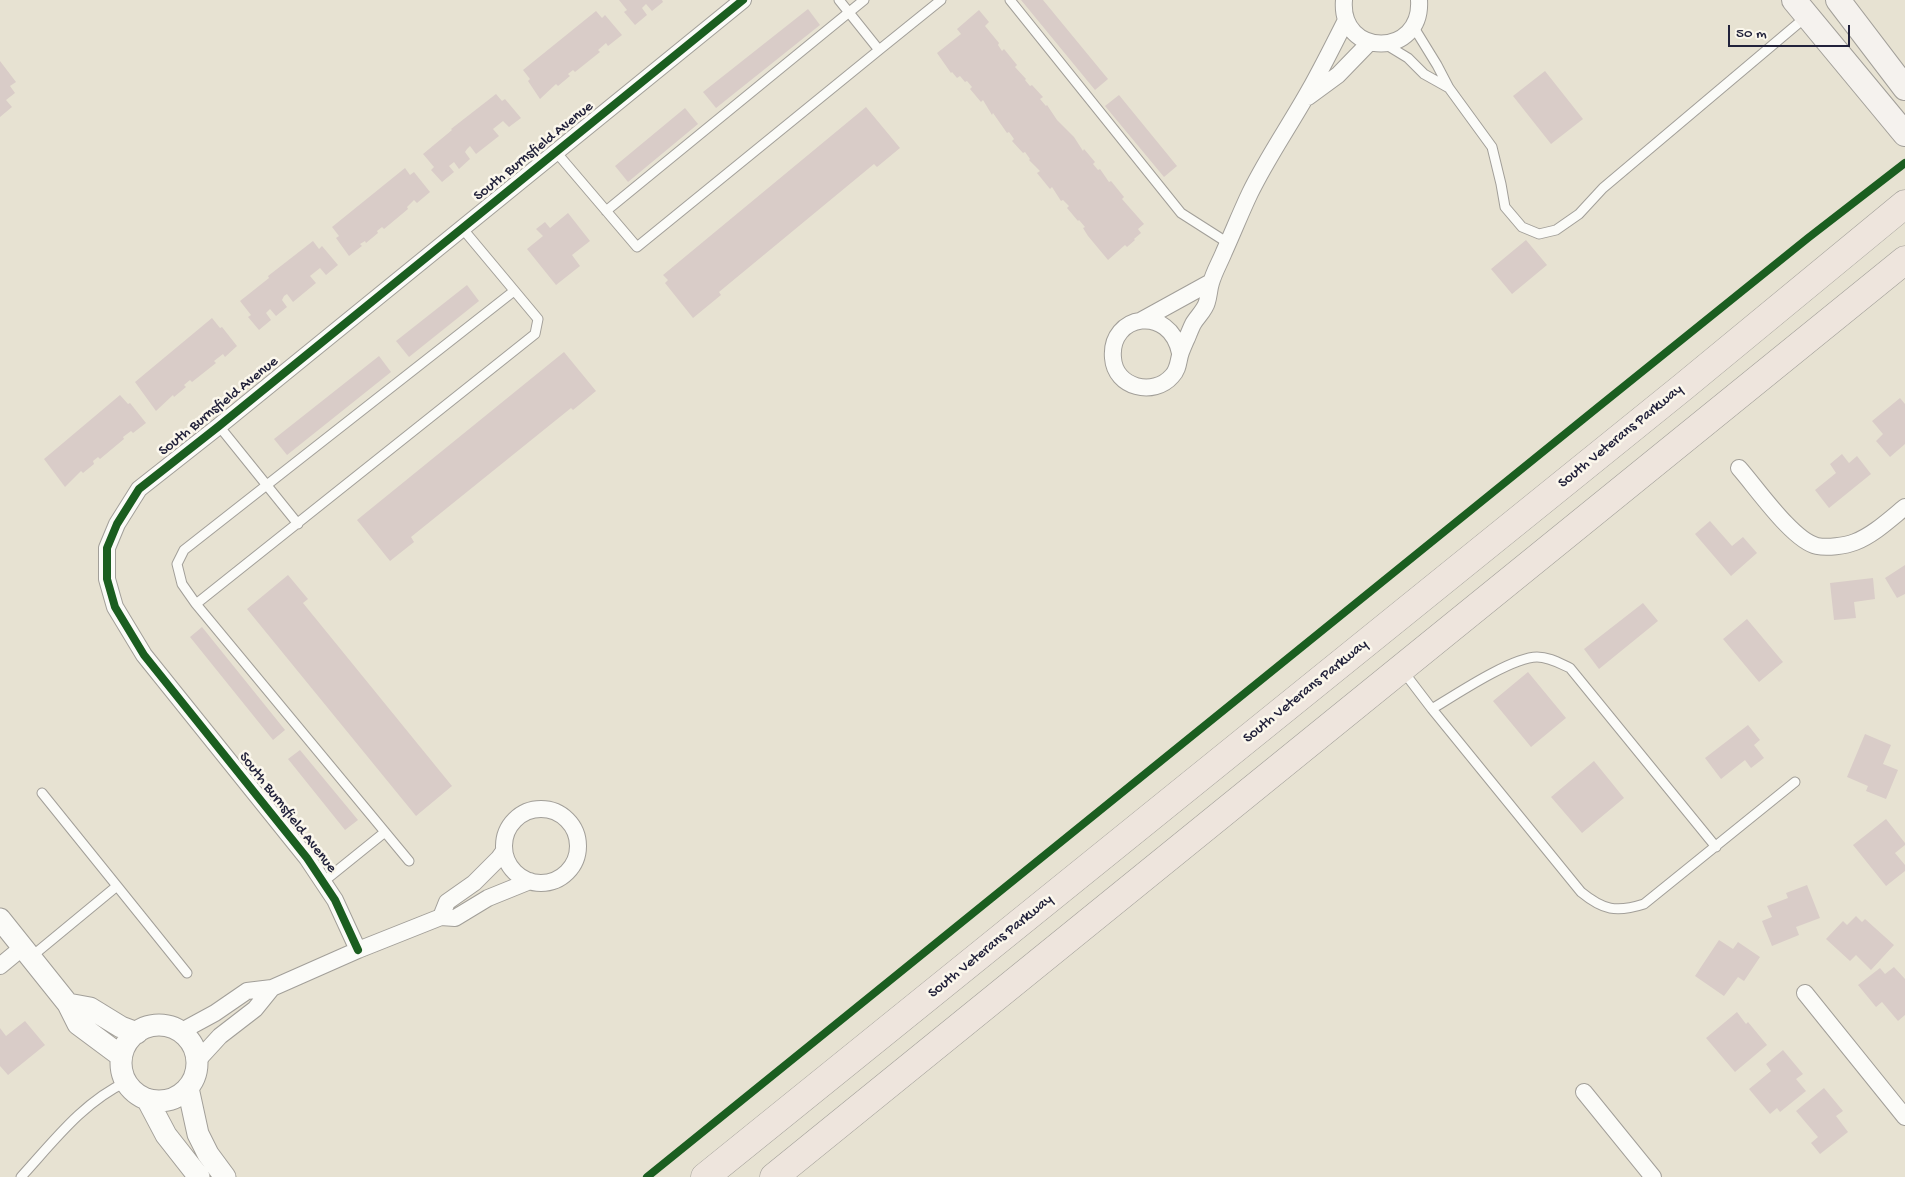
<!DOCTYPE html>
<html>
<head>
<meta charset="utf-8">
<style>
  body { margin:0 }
  #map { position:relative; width:1905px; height:1177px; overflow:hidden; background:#e7e2d2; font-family:"Gochi Hand",sans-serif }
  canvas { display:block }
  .scale { position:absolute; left:1728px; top:25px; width:122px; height:22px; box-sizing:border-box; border:2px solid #22223b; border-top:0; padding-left:6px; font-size:15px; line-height:18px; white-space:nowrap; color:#22223b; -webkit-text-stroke:4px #fbf7ec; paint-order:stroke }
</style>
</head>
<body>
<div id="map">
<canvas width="1905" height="1177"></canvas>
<div class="scale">50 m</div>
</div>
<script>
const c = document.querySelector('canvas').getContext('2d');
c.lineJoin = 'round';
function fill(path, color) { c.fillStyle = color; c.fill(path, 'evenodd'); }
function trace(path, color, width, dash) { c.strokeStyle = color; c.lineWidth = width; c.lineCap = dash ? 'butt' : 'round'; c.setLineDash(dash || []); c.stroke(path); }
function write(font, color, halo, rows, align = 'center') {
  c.font = font + ' "Gochi Hand",sans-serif'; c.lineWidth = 5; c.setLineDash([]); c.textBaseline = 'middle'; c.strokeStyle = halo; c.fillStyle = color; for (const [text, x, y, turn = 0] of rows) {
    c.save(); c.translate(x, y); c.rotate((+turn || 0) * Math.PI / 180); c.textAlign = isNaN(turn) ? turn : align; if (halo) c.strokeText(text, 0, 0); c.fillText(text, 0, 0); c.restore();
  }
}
const building = new Path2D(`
  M619,0H662L663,2L652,11L646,4L642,8L647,15L635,25L624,12L627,10Z
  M1021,0H1043L1108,79L1095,90Z
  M808,9L820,25L716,108L703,92Z
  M979,10L989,22L985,26L999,43L998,45L1002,51L1004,49L1017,65L1015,67L1026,79L1025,80L1030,86L1032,85L1043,97L1040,99L1046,106L1047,105L1057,120L1074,137L1083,151L1084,149L1095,162L1093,164L1098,170L1100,169L1109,182L1111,181L1124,197L1122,199L1144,224L1138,229L1141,233L1134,239L1135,240L1127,247L1125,245L1108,260L1088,236L1083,228L1085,227L1079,220L1078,221L1067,208L1069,206L1063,200L1061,201L1052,187L1050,189L1037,173L1040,171L1029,160L1030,159L1025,152L1023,153L1012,141L1014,139L1009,132L1007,133L993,113L992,115L983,100L981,102L970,89L972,87L967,81L965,82L960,76L957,78L952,72L951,73L937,53L961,34L957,29Z
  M596,11L602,18L605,15L622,35L608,46L606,43L598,50L600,52L575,72L573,70L568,74L570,76L558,86L556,84L540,99L528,81L530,79L523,70Z
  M0,61L16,82L10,86L15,93L6,100L12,107L0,117Z
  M1545,71L1583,119L1551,144L1513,96Z
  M496,94L502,101L505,99L521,118L509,127L503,121L493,129L499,136L476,154L470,146L467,149L465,152L470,159L459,169L454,162L449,166L454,172L442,182L431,170L434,167L423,154L452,130L451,129Z
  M1119,95L1177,166L1164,177L1105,106Z
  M866,107L900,148L877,167L874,164L719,292L721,295L693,318L665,283L668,280L663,275Z
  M685,108L698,124L628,182L615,166Z
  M405,168L410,175L414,172L430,192L417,203L414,200L407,207L408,209L384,229L382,227L377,231L378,233L366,243L365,241L360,244L362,246L349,256L336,238L339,236L332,227Z
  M568,213L590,241L572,255L580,266L556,285L527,249L543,236L536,229L545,222L550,228Z
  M1526,240L1547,265L1512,294L1491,269Z
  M313,241L319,249L322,246L338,265L326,275L320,268L310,276L316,283L293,302L287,294L284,296L282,300L287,307L276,316L270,309L266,313L271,320L259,330L248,317L251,315L240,301L269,278L268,276Z
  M467,285L479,301L409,357L396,341Z
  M212,318L220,328L222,327L237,346L225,357L223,354L214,361L216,363L192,382L190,380L184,385L186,387L174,397L173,395L156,411L135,382Z
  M564,352L596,391L573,410L571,408L411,537L414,542L390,561L357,520Z
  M379,356L391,372L287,455L274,439Z
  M120,395L128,404L130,403L146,423L133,433L131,431L123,437L124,439L100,459L98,457L93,461L94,464L83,473L81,471L65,487L44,459Z
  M1900,398L1905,404V444L1890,457L1876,441L1883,434L1872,421Z
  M1842,454L1849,463L1857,456L1871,474L1829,508L1815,490L1836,473L1830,464Z
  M1710,521L1732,546L1743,537L1757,553L1731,576L1695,534Z
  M1905,565V594L1897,598L1885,578Z
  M288,575L308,599L303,603L452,786L416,816L247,609Z
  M1873,578L1875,599L1854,602L1856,618L1834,620L1830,583Z
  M1643,603L1658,621L1599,669L1584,649Z
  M1747,619L1783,662L1759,682L1723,639Z
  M202,627L285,730L273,740L190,637Z
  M1528,672L1566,718L1531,747L1493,701Z
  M1748,725L1760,740L1754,745L1764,758L1751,768L1745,760L1721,779L1705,758Z
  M1865,734L1891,745L1883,764L1898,770L1886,799L1866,791L1868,786L1847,777Z
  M300,750L358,820L345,830L288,759Z
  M1594,761L1624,798L1582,833L1551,797Z
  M1886,819L1905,843V845L1895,853L1905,865V871L1886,886L1853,845Z
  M1807,885L1820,918L1796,927L1799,935L1772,946L1762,921L1772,917L1767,906L1788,898L1786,893Z
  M1856,916L1862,922L1865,919L1894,945L1871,970L1856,955L1850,961L1826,939L1843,921L1847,925Z
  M1719,940L1733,949L1738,942L1760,957L1744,981L1738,977L1724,996L1695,976Z
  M1894,967L1905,979V1015L1898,1021L1882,1002L1876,1007L1858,985L1880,968L1885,974Z
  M1737,1012L1746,1024L1748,1022L1767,1045L1735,1072L1706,1038Z
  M25,1021L45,1045L8,1075L0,1066V1028L6,1036Z
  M1783,1050L1803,1074L1796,1079L1806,1091L1780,1112L1777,1108L1770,1114L1749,1089L1771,1071L1766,1064Z
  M1824,1088L1843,1111L1836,1116L1848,1132L1820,1154L1811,1143L1818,1137L1796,1111Z`);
const service = new Path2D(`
  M1010,0L1181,213L1228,243
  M1413,26L1437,65L1449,88L1492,147L1501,184L1505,207L1522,227L1539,234L1556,230L1579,214L1603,188L1807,16
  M1385,44L1408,58L1424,74L1449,88
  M879,50L941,0
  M556,152L637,247L879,50L839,0
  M606,211L864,0
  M219,426L298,524
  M196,604L182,584L177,564L184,550L514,291
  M1403,671L1432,709L1581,892C1603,910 1616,913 1644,904L1795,782
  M1432,709C1455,695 1512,657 1537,657C1549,657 1559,663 1570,668L1716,847
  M42,793L117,886
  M409,861L196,604L535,334L538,319L462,228
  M323,882L385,832
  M31,957L117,886L187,973
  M21,1177C53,1142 83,1102 126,1082`);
const minor = new Path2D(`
  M1344,0C1339,58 1423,58 1419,0
  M1308,97L1338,75L1370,42
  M1142,320L1211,282
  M1180,353C1170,304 1109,314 1113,358C1115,388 1154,397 1172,376C1179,369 1178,360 1181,352C1183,347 1185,342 1187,338C1189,333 1191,328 1193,324C1197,317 1205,310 1207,302C1209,296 1209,289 1211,283C1214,272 1220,262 1224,252C1233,232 1241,212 1250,193C1267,158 1290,125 1309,91C1322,68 1334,44 1346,20
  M1739,468C1756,487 1793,541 1817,546C1827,548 1845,546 1855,542C1873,535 1889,520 1905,507
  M504 846a37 37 0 1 1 74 0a37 37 0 1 1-74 0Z
  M441,917L447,902L474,883L499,858L504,851
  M358,950L335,900L307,858L144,655L115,607L107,579V548L117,524L139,489L219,426L743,0
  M0,966L23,947
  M1805,993L1905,1117
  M180,1032L215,1013L247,991L272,988L358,950L441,917L455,918L488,898L530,881
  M198,1060L220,1036L255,1009L272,988
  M1584,1092L1653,1177`);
const tertiary = new Path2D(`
  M0,919L68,1004L78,1024L121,1056
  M68,1004L90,1008L121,1027L137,1033
  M121 1063a38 38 0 1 1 76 0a38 38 0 1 1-76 0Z
  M188,1088L198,1134L208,1154L225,1177
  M147,1099L166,1135L199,1177`);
const secondary = new Path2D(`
  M1794,0L1905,134
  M1838,0L1905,88`);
const trunk = new Path2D(`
  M705,1177L1683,387L1905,204
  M774,1177L1905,260`);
const cycleway = new Path2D(`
  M358,950L335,900L307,858L144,655L115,607L107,579V548L117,524L139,489L219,426L743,0
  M647,1177L1597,408L1808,238L1905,163`);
const streetNames = [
  ["South Burnsfield Avenue",534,152,-39],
  ["South Burnsfield Avenue",219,407,-39],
  ["South Veterans Parkway",1621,437,-39],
  ["South Veterans Parkway",1306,692,-39],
  ["South Burnsfield Avenue",287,813,52],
  ["South Veterans Parkway",991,947,-39]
];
fill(building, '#d9ccc8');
trace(service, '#a29f99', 11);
trace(minor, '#a29f99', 18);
trace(tertiary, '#a29f99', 23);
trace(secondary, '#a29f99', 26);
trace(trunk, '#a29f99', 29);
trace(service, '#fbfbf8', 9);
trace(minor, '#fbfbf8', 16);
trace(tertiary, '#fbfbf8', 21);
trace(secondary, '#f5f2ee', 24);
trace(trunk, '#eee5dd', 28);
trace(cycleway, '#1b5e20', 8);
write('15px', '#22223b', '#fbf7ec', streetNames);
</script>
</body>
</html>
